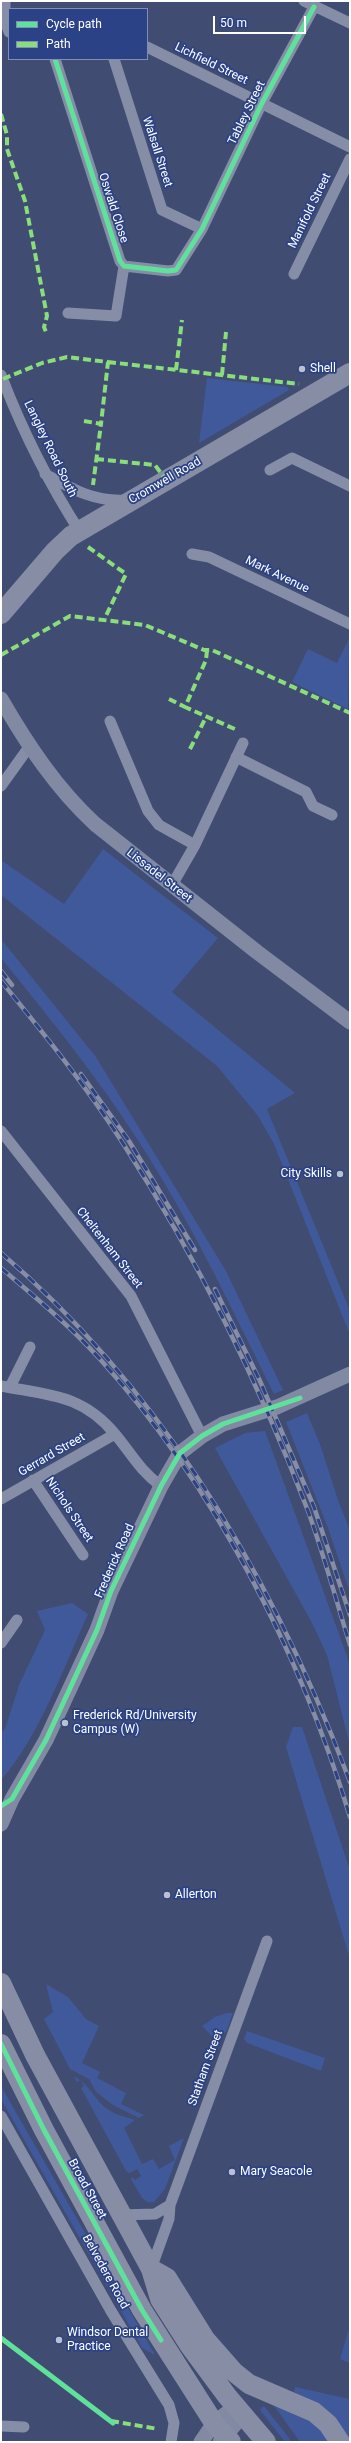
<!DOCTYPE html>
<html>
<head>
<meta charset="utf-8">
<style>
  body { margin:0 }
  #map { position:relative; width:351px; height:2443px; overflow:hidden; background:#404c71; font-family:Roboto,sans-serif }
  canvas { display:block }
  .frame { position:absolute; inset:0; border:2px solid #fff; pointer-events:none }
  .legend { position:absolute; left:8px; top:8px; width:140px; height:52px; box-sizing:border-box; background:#2b4286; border:1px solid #808eb6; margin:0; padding:5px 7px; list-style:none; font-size:12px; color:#fff }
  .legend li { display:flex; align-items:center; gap:8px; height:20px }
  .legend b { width:20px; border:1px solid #808eb6 }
  .scale { position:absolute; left:213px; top:16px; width:93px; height:18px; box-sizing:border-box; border:2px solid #fff; border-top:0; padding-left:5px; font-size:12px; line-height:14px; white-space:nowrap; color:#fff; -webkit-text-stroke:3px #2b4286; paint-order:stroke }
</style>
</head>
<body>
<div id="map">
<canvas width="351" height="2443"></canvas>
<div class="frame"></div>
<ul class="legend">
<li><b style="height:5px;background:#60e19b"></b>Cycle path</li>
<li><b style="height:5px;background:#8add7b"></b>Path</li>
</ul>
<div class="scale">50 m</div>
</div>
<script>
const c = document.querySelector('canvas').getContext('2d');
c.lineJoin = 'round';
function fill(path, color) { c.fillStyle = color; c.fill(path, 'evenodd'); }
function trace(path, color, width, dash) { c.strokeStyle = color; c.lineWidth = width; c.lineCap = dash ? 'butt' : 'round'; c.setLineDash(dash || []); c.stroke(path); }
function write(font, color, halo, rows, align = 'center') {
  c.font = font + ' Roboto,sans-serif'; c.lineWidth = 3.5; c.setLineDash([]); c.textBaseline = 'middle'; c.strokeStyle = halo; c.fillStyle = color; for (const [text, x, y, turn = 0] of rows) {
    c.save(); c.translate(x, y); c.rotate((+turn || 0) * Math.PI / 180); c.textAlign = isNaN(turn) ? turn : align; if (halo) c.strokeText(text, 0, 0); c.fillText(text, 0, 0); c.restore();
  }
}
const green = new Path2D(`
  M207,378L287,387L289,390L199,443Z
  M349,639L348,709L292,682L308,649L337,663Z
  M103,849L218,938L172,992L295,1093L267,1109L350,1311V1335L274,1144L258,1116L217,1066L1,895V860L64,904Z
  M1,939L96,1057L226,1271L283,1390L274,1394C231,1307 190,1220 137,1139C96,1075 48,1016 1,958Z
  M307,1413L320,1444L338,1500L350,1531V1593L328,1528L286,1422Z
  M265,1431L347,1656L350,1670V1746L327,1655L312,1623L215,1448L245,1433Z
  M72,1603L88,1614C64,1667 39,1737 1,1780V1733L5,1729L19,1685L45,1630L37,1611Z
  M293,1727H302L350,1870V1959L286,1747Z
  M46,1984L68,1997L86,2019L99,2026L82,2063L100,2072L97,2078L126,2093L121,2104L144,2115L139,2118L113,2105L96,2092L89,2079L70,2069L44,2019L53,2012Z
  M227,2013H233L226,2032L214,2038L202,2026L215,2017Z
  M247,2031L325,2058L321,2071L247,2043L244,2039Z
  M74,2077C88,2082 94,2099 106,2108C113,2114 126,2117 135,2120L124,2128L142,2164L153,2159L159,2169L175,2160L169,2146L184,2138L165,2189L154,2202H147L142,2198L131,2179L133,2177L135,2180L141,2176L137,2169L130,2173L126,2171L81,2088L84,2086L80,2080L77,2082Z
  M1,2086L155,2355L142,2348L1,2099Z
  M350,2325V2363L340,2359Z
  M295,2387L350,2399V2441C338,2416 317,2406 294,2392Z
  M272,2403L310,2418L331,2442H300Z
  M264,2406L289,2438L291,2442H285L260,2410Z`);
const street = new Path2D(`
  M5,1V21L9,32
  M304,1L350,23
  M147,47L350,147
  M55,59L120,261L124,266L168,271L176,270L202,229L262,103L314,7
  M114,59L162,210L202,229
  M294,274L350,159
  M68,313L116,316L124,266
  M1,375C22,430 48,482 80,532
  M270,470L292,458L350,486
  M45,474C72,489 94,502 126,500
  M192,554L209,557L350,624
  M110,721L148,811L159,825L195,845
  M236,757L306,792L313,806L332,815
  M1,786L29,747
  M172,885L195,845L243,743
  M1,1131L131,1296L202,1436
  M1,1386C48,1395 82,1394 115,1434C131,1453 140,1471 161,1486
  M10,1387L30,1347
  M33,1480L83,1555
  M1,1499L115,1434
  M1,1643L17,1620
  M1,2116L111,2311L169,2405L174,2423L171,2442
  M121,2215L155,2214L170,2205
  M151,2269L169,2219L170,2205L267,1941
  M1,2426L24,2427`);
const secondary = new Path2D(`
  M1,699C27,744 56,788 95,824L257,952L350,1022
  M1,1824L12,1799L46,1740L97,1630L111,1591L161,1486L180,1453L202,1436L223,1424L277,1407L350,1374
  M201,2442L214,2423L236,2406
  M220,2442L243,2415`);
const highway = new Path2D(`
  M1,614L55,551L71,536L350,373
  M1,1983L35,2055L151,2269L160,2299L190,2346L227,2396L266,2442
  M1,2044L44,2130L142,2310L214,2423L231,2442
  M151,2269L167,2278L205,2339L234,2372L249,2384L314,2412L328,2424L340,2442`);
const rail = new Path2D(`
  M1,971L12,985
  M1,981C44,1034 87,1087 124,1145C198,1260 259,1383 308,1511C324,1555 336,1600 350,1645
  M81,1074L129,1141L195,1250
  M1,1253C165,1393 275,1582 350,1782
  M1,1268C35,1297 69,1325 99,1358C213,1484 301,1654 350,1817
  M215,1289L260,1381L314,1507L350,1615`);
const quiet = new Path2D(`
  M1,114L7,135V149L25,201L47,316L44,327L46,332
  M108,362L299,384
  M176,370L182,320
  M222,375L226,332
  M3,379L42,363L67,357L108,362L101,424
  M84,421L101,424L93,485
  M96,459L155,465L166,480
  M88,547L126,574L104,620
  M207,650L206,660L185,707L237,730
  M1,655L70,616L145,625L204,650H212L350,713
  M169,699L185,707
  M190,749L206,717
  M111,2421L158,2429`);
const cycleway = new Path2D(`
  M55,59L120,261L124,266L168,271L176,270L202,229L262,103L314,7
  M1,1806L12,1799L46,1740L97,1630L111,1591L161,1486L180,1453L202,1436L223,1424L300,1398
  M1,2044L44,2130L142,2310L161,2340
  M1,2338L113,2423`);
const markers = [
  [302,369,4,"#bcc0cd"],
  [340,1174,4,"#bcc0cd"],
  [65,1723,4,"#bcc0cd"],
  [167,1895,4,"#bcc0cd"],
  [232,2172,4,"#bcc0cd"],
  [59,2340,4,"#bcc0cd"]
];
const streetNames = [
  ["Lichfield Street",211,64,26],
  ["Tabley Street",247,113,-64],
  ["Walsall Street",157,152,72],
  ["Oswald Close",113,208,72],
  ["Manifold Street",310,211,-64],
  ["Langley Road South",50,449,64],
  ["Cromwell Road",165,481,-30],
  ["Mark Avenue",277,575,26],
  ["Lissadel Street",159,876,38],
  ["Cheltenham Street",109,1248,52],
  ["Gerrard Street",52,1455,-30],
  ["Nichols Street",69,1510,56],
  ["Frederick Road",115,1561,-66],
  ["Statham Street",206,2068,-70],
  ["Broad Street",87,2189,61],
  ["Belvedere Road",105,2272,61]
];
const poiNames = [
  ["Shell",310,369],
  ["City Skills",332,1174,"right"],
  ["Frederick Rd/University",73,1716],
  ["Campus (W)",73,1730],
  ["Allerton",175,1895],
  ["Mary Seacole",240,2172],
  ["Windsor Dental",67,2333],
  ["Practice",67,2347]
];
fill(green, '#40599b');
trace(street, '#868ea7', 11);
trace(secondary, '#8189a3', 15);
trace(highway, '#868da5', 20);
trace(rail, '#868da5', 4.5);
trace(rail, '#2b4286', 3, [9]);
trace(quiet, '#8add7b', 4, [8, 4]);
trace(cycleway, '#60e19b', 5);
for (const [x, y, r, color] of markers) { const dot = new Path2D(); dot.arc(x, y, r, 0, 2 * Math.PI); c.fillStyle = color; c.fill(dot); trace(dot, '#2b4286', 1.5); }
write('12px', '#fff', '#2b4286', streetNames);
write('12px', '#fff', '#2b4286', poiNames, 'left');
</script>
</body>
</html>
